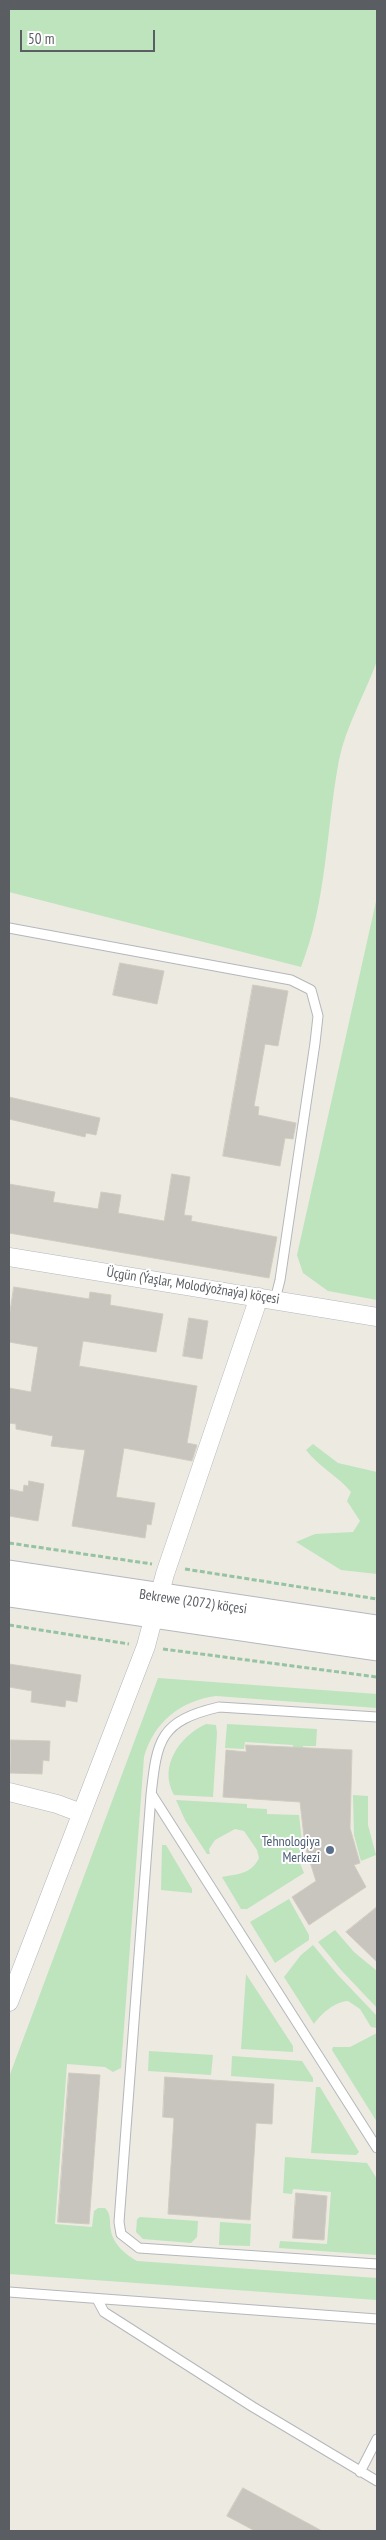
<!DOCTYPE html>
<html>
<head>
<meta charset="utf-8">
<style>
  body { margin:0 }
  #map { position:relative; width:386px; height:2540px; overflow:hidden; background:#edeae1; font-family:"PT Sans Narrow",sans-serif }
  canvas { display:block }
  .frame { position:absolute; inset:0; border:10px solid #5a5d62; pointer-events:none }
  .scale { position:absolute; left:20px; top:30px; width:135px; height:22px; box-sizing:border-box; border:2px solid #5a5d62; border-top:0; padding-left:6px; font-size:15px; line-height:18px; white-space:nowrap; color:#5a5d62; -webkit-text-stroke:4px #fff; paint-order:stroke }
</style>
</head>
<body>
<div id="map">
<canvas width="386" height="2540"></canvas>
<div class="frame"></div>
<div class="scale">50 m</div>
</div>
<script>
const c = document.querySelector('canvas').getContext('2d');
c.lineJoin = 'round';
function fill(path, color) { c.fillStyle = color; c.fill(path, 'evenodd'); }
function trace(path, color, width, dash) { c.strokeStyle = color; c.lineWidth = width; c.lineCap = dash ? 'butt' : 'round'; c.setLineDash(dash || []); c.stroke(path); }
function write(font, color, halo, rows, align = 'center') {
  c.font = font + ' "PT Sans Narrow",sans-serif'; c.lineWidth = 4; c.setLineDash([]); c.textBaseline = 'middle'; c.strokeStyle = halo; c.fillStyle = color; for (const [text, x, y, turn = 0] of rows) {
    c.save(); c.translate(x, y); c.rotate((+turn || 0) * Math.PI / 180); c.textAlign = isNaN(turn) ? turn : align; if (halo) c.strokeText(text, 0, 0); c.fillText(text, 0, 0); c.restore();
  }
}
const green = new Path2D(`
  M9,9H377V661C365,694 346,726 339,760C326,829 327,901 301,967L9,892Z
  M377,897V1300L328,1291L303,1273L297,1255Z
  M313,1444L338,1463L377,1472V1574L341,1570L296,1542L315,1534L353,1532L360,1521L347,1501L351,1492C338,1476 319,1467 306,1450Z
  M158,1678L377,1694V1708L216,1696C180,1701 154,1722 144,1757L121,2068L113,2072L105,2067L67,2064L55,2224L92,2227L94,2211L98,2208H105C112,2214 109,2224 111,2231C113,2244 126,2255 137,2261L377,2278V2300L9,2274V2077Z
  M206,1724L216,1725L217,1733L213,1797L174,1795C158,1766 180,1736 206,1724Z
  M227,1724L317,1729L316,1746H303V1752H293V1745L245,1742L244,1749L225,1748Z
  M353,1795L368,1796V1825L376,1855L361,1861L354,1835Z
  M176,1800L247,1804V1808L267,1809V1814L299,1815L304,1859L299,1861L304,1873L247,1909H241L222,1877C236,1874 251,1875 259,1858L257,1850L244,1831L235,1829L215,1840L209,1849L210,1854H207L185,1820Z
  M162,1845H166L192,1889V1893L161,1890Z
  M289,1899L309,1935V1940L275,1963L250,1922Z
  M335,1930L354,1952L377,1971V2008L341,1970L318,1942Z
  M313,1945L337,1974L377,2016V2028L371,2027L360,2009L348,2001C334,2002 321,2014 314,2024L284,1977L301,1955Z
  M246,1974L293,2046V2052L241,2049Z
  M377,2033V2122L332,2050L333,2047H350Z
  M149,2051L213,2055L211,2075L148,2071Z
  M232,2056L302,2061L313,2078V2082L231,2076Z
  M316,2087H320L359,2152L356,2155L311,2153Z
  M285,2157L367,2163L377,2179V2255L279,2248L280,2241L327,2244L331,2192L293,2189L292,2194L283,2193Z
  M140,2217L198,2221L197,2237L191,2243L143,2239L136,2232L137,2219Z
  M220,2222L251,2224L250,2246L219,2245Z`);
const building = new Path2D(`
  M120,963L164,971L157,1004L113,995Z
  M253,985L288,991L278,1046L265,1044L254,1106L259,1107L258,1115L296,1123L293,1139L285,1138L280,1166L223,1156Z
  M9,1097L100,1118L96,1135L86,1133L85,1137L9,1119Z
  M172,1174L190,1177L184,1215L192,1216L191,1221L277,1237L269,1278L9,1233V1184L55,1192L53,1202L98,1209L101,1192L121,1195L118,1213L164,1221Z
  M14,1287L89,1299L90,1292L111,1295L110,1305L163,1314L156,1352L83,1341L79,1366L197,1386L187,1443L197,1445L192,1461L124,1448L116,1497L155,1503L151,1525L147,1524L145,1538L72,1526L85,1450L51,1446L53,1436L16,1429V1424L9,1423V1388L31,1392L38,1347L9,1342V1319Z
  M189,1318L208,1321L202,1359L183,1356Z
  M29,1481L44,1484L38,1521L9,1516V1489L23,1492L24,1485L28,1486Z
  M9,1664L81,1675L77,1702L66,1700L65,1707L31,1702L32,1691L9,1687Z
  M11,1740L50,1741L49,1761L43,1760L42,1774L10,1773Z
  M246,1745L352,1750L350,1828L360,1863L354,1865L366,1887L309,1925L292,1897L316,1881L305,1846L300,1802L223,1797L226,1750L246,1752Z
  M377,1907V1962L346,1932Z
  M69,2073L100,2075L89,2224L58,2222Z
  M165,2077L274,2084L272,2124L256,2123L250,2220L168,2214L174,2118L163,2117Z
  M296,2193L327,2196L324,2240L293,2238Z
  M243,2488L322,2531H255L227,2516Z`);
const path = new Path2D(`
  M9,1543L152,1564
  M185,1569L377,1599
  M9,1625L129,1644
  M163,1649L377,1677`);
const lane = new Path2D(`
  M9,928L291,980L311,990L318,1016L315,1043L280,1280L275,1300
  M377,1717L219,1707C160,1721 157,1739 151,1795L119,2222L121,2234L139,2248L377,2264
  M152,1795L377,2148
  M9,2292L377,2319
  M97,2299L104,2312L253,2407L377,2481
  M360,2472L377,2439`);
const street = new Path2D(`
  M9,1257L377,1317
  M9,1792L57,1804L81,1813
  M9,2002L146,1646L165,1574L259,1297`);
const secondary = new Path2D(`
  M9,1573L377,1628
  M9,1594L377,1648`);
const markers = [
  [330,1850,5,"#5c6f8a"]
];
const streetNames = [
  ["Üçgün (Ýaşlar, Molodýožnaýa) köçesi",193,1286,9],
  ["Bekrewe (2072) köçesi",193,1602,8]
];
const serviceNames = [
  ["Tehnologiya",320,1842],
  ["Merkezi",320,1858]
];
fill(green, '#bde4bd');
fill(building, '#c8c4be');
trace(building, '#d1ccc0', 1);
trace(lane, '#b4b7bc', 11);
trace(street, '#b4b7bc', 19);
trace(secondary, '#b5b8be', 27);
trace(path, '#96c3a3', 3, [5, 2.5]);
trace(lane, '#fff', 9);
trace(street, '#fff', 18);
trace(secondary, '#fff', 25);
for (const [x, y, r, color] of markers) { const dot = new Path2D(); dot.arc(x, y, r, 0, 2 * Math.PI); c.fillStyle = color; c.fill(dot); trace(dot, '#fff', 2); }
write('14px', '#5a5d62', '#fff', streetNames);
write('14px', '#4e5e75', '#fff', serviceNames, 'right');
</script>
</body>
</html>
